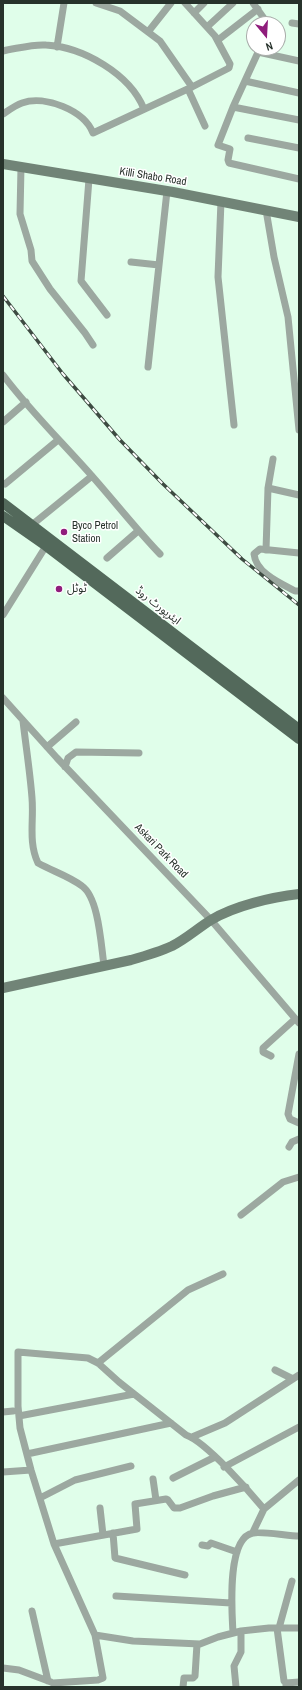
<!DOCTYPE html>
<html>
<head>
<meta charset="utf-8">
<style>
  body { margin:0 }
  #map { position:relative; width:302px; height:1690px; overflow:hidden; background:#e0feea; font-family:"Archivo Narrow",sans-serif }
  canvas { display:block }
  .frame { position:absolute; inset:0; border:4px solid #27322b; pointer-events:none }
  .north { position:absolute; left:246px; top:16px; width:40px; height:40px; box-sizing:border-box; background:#fff; border:1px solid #a9adaa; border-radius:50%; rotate:162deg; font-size:11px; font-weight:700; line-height:16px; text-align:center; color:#27322b }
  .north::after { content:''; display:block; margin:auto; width:14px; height:18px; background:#901d7c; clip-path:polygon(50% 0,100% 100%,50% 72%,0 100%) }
</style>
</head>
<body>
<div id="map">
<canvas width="302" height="1690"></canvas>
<div class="frame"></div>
<div class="north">N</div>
</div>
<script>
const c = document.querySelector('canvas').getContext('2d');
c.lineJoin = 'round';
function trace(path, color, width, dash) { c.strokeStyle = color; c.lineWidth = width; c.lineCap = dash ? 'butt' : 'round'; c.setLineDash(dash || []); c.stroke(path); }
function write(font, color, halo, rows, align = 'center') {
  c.font = font + ' "Archivo Narrow","Noto Sans Arabic",sans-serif'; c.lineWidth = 3; c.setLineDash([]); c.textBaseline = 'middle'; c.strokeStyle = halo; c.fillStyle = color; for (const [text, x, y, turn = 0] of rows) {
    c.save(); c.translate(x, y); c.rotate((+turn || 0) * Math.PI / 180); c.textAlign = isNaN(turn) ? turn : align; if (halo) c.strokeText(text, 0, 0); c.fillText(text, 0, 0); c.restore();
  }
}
const street = new Path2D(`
  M96,3L120,11L160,41L192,87
  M253,3L268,24
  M194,13L204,3
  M292,23L299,24
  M207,27L233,3
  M148,32L171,3
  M218,40L258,9
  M57,47L64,3
  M3,51L7,50C19,48 34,44 46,45C83,47 130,74 144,109
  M258,52L299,61
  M245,81L299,93
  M188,89L205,126
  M233,107L260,48
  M3,114C9,110 16,105 22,103C45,95 84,110 93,133L192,87L229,68L230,64L215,36L185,3
  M299,120L233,107L218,145L230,149L228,160L229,163L299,179
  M248,138L299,148
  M21,167L20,214L31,250L32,261L50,289L85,333L93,345
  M89,179L81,281L107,315
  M221,201L218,277L234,425
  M266,210L274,257L288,317L299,430
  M131,262L159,265
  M148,367L167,191
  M3,375C30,411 62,442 92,476C115,502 136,529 160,554
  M3,422L26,402
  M5,484L58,440
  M268,488L299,495
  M33,524L92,476
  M266,550L268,488L273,459
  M299,553L260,549L254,554C256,573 280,583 295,591H299
  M107,558L138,531
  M3,615L46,546
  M3,698L57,758L211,920L299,1023
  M23,721C26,747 30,772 32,798C34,820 28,842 38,863C52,871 69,876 82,886C99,898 101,946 104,965
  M47,747L76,722
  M65,767L68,758L76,752L139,753
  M299,1054L288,1114L290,1119L299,1123
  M271,1056L263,1052V1048L295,1019
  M289,1147L292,1142L299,1139
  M241,1215L283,1182L299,1177
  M98,1363L188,1290L223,1274
  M275,1370L293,1379
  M3,1412L13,1411
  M19,1416L134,1394
  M192,1437L225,1423L299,1375
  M27,1454L171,1423
  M224,1467L299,1427
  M3,1472L31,1470
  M173,1478L215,1457
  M153,1479L156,1500
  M40,1498L75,1480L131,1466
  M100,1508L103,1535
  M253,1532L264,1509L299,1480
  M113,1533L115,1558L185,1575
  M54,1544L137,1529L135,1504L166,1499L168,1500L174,1508H180L213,1496L246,1487
  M202,1545L208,1546L211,1543L237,1552
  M116,1596L231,1603
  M32,1611L48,1681
  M277,1628L284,1681L286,1683V1687
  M279,1628L292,1581
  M233,1633C232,1613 226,1538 253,1533C261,1531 289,1536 299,1536
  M95,1635L133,1641L200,1644L218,1637L241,1631L269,1628H299
  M3,1668L19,1670L51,1682
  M53,1683L98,1680L103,1678L95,1635L54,1544L31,1470L20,1428L18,1406V1352L88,1358L98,1363L119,1382L186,1435C206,1442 249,1491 264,1509
  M286,1683L299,1682
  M183,1687L184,1678H193L195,1676L197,1644
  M236,1687L234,1666L241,1652V1631`);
const secondary = new Path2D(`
  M3,164L173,192L299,217
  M3,988L131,960C145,956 159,952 172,946C186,939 198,928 211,920C234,906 272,897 299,894`);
const primary = new Path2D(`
  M3,503L299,729
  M3,516L46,546L299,739`);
const rail = new Path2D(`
  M3,296L63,374L120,440L163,484L242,559L299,605`);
const markers = [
  [64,532,4,"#901d7c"],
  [59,589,4,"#901d7c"]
];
const streetNames = [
  ["Killi Shabo Road",153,177,9],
  ["ایئرپورٹ روڈ",158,606,38],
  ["Askari Park Road",161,851,46]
];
const poiNames = [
  ["Byco Petrol",72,526],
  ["Station",72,539],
  ["ٹوٹل",67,589]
];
trace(street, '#9ca8a0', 7);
trace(secondary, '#718477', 10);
trace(primary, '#53695b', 10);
trace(rail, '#3e4b42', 3.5);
trace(rail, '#fff', 2, [6]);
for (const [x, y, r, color] of markers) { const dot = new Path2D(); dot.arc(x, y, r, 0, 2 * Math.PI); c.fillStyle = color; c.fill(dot); trace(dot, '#fff', 1.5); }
write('11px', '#27322b', '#fff', streetNames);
write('11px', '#27322b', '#fff', poiNames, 'left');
</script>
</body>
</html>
